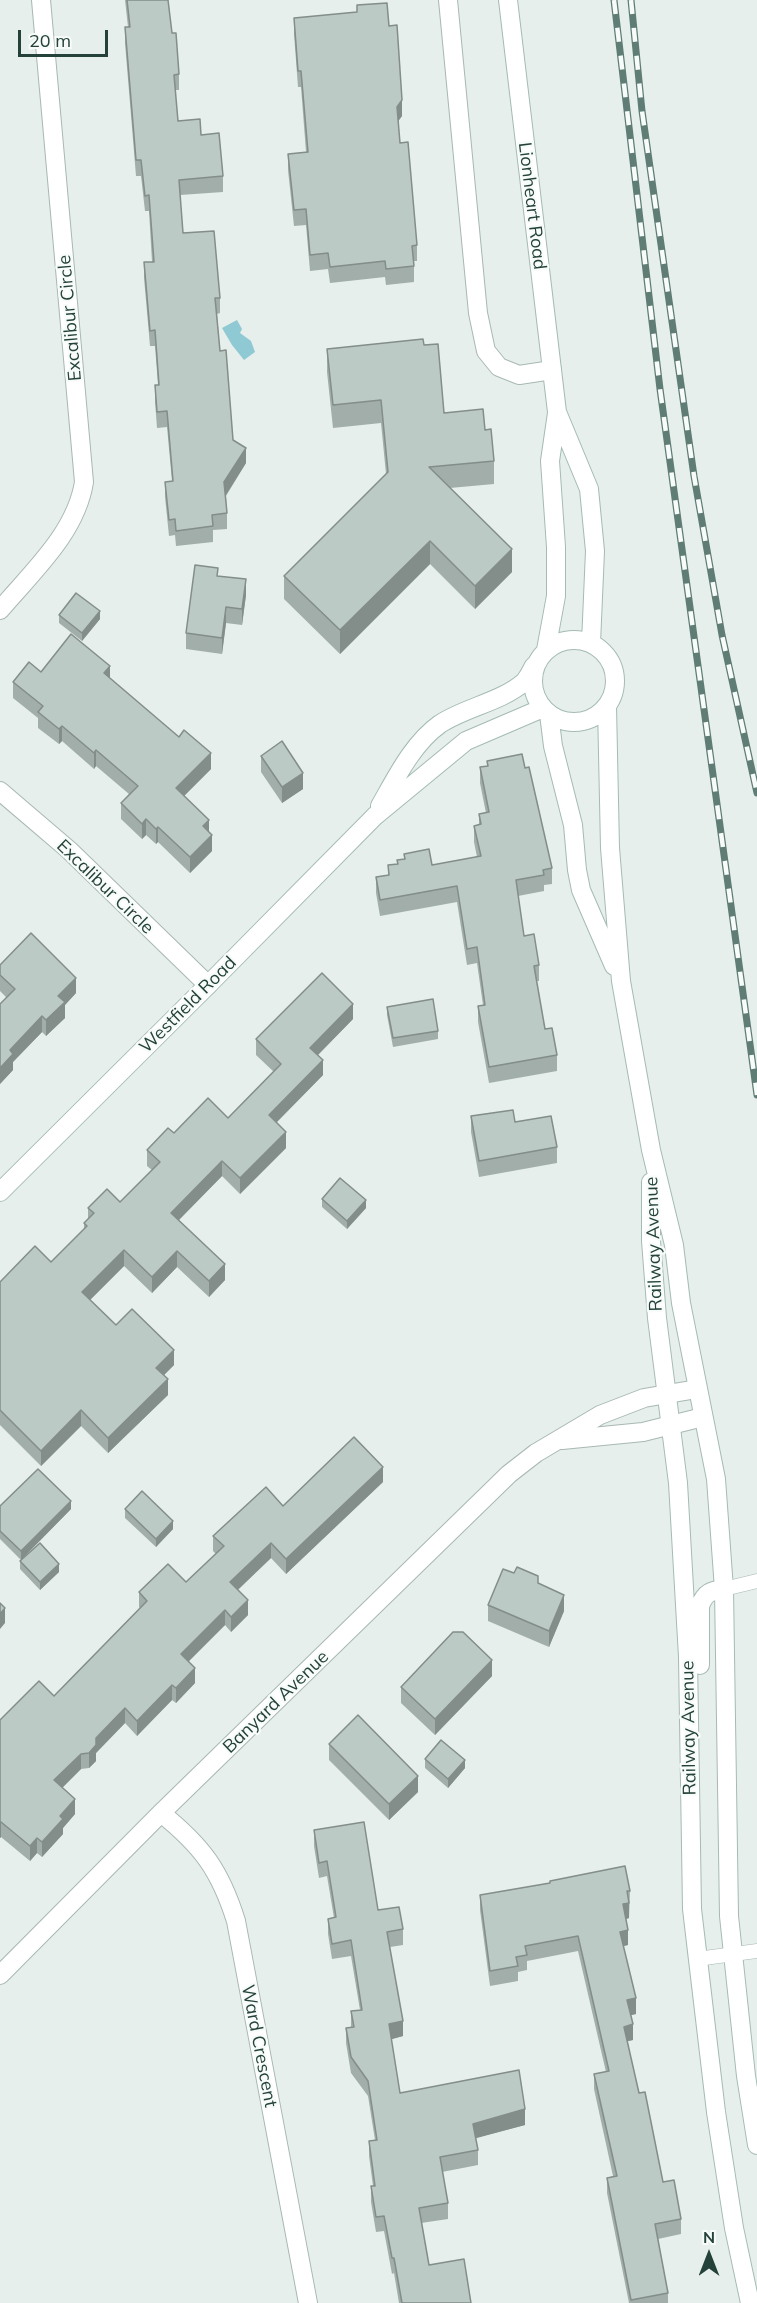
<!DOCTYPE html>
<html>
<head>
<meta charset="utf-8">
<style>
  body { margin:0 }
  #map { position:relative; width:757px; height:2303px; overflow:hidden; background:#e6efeb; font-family:Mulish,sans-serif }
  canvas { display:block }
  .north { position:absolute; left:679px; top:2225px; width:60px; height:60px; -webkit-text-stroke:4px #f7fbf9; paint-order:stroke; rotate:0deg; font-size:16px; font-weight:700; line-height:24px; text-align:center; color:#24423a }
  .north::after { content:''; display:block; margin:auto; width:21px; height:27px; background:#24423a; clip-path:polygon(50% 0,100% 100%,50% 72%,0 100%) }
  .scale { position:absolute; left:18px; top:30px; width:90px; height:27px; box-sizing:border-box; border:3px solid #24423a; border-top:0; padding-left:8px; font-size:18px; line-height:21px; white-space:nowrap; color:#24423a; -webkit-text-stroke:4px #f7fbf9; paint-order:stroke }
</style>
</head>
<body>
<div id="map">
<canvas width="757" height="2303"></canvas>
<div class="north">N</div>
<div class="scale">20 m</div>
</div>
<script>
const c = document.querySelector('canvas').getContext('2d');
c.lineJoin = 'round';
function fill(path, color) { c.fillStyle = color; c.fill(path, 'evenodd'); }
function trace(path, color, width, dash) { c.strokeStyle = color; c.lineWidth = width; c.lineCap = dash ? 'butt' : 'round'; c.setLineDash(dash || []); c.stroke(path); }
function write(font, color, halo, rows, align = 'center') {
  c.font = font + ' Mulish,sans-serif'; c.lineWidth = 4.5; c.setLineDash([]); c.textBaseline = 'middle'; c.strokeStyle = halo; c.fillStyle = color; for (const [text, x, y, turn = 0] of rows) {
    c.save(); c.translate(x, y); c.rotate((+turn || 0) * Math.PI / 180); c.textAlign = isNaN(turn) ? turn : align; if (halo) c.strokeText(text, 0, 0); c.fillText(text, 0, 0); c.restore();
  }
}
const water = new Path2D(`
  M237,320L242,329L240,333L251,341L255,352L244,360L232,345L222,328Z`);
const lane = new Path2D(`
  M724,1589L757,1581
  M697,1959L757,1951`);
const street = new Path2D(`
  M448,0L478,313L486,351L499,367L519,375L552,370
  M0,610C32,572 76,533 84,482L41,0
  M0,791L69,850L208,985
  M562,1440L643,1432L703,1417
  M161,1813C202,1846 220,1870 236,1921L308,2303
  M0,1975L161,1813L509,1474L536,1453L600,1415L644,1398L697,1389`);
const secondary = new Path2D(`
  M508,0L557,412L589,489L595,551L591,643
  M533 681a41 41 0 1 1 82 0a41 41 0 1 1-82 0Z
  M546,650L556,596V547L550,461L557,413
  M607,706L610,848L621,981L651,1150L674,1245L681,1303L716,1479L724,1589L729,1916L746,2076L757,2145
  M549,714L553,746L573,825L577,870L581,890L614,966
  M380,806C396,778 413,743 440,724C466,707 501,702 524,682C528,678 531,671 534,666
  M651,1182V1241L657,1318L678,1483L688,1657L692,1909L716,2112L734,2228L750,2303
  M0,1192L208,985L375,816L466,741L543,708
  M700,1665V1606C705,1592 711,1591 724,1589`);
const rail = new Path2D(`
  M614,0L660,389L757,1095
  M631,0L642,111L694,476L722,635L757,793`);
const wall = new Path2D(`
  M125,0H168L172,33L179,74V90H175L178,121L201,135L223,176V192L180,195L183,233L220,298V313L217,314L220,351L233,440L246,463L226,496L227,513V529L213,530V542L176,546L175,535L169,536L165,497V482L172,481L167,427L157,428L155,401V385H158L155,346H150L144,278V262H152L149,211H145L141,176H136L125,43V27H128Z
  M294,18L389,26L402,116L398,121L400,143L417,245V261H414V282L386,285L385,277L330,283L328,269L310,271L306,225L294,226L288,170V154L306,152L301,87H298L294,34Z
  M424,345L444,413L485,430L494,461V484L450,488L512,572L475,609L430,564L340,654L284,599V576L386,474L381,423L333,428L327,372V349Z
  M218,576L246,595L242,625L226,623L222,654L186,649V633Z
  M59,615L100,619L82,641L59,623Z
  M41,672L110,678L211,769L184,796L209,832L212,851L190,873L158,842L156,844L146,835L142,839L121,819V803L129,794L96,766L94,769L62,741L59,744L38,728V718L13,698V682Z
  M261,756L303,789L282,803L261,772Z
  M487,761L552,868V884L544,885V891L518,896L524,936L539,965V981H536L545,1029L557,1055V1071L489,1083L478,1022V1006L483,1005L477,963L467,965L457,902L380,916L376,893V877L388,875V865L397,864V860L404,859V854L432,865L477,857L474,842V826L479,825V814L486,813L480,783V767L487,766Z
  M0,965L76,993L65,1005V1018L46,1036L42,1032L13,1062V1070L0,1084V1004L7,998L0,991Z
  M387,1007L438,1031V1039L393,1047L387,1015Z
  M353,1019L318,1055L323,1075L277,1122L286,1148L240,1194L222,1176L179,1220L225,1280L209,1297L177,1267L152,1293L124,1266L90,1300L116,1325L174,1365L164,1375L168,1395L108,1453L81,1426L41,1466L0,1425V1282L51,1262L84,1229V1223L88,1219V1208L120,1202L152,1170L147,1166V1150L174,1133L228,1118L274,1072L256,1055V1039Z
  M471,1116L515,1122L557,1147V1163L479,1177L471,1132Z
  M322,1199L366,1208L347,1229L322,1207Z
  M383,1482L286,1574L271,1558L238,1590L248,1615L231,1632L225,1625L188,1662L195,1683L176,1703L172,1700L137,1736L125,1723L96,1753V1761L89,1768L81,1769L62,1788L75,1814L63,1828V1834L42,1857L37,1853L30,1861L1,1837L0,1838V1720L54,1696L140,1608L139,1607V1592L186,1582L216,1554L213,1551V1536L283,1506Z
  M0,1506L71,1509L21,1560L0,1539Z
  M125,1509L173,1529L156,1547L125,1518Z
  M20,1561L59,1572L40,1590L20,1569Z
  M538,1583L564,1611L549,1647L488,1621V1605Z
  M492,1676L435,1735L401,1703V1687Z
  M329,1744L418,1792L389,1820L329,1760Z
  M425,1759L465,1768L448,1788L425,1768Z
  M314,1830L378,1910L403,1929V1945L390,1947L403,2036L391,2039L400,2093L525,2125L475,2138L478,2150V2165L442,2172L448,2203V2219L421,2223L429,2265L471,2303H399L394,2273L392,2274L384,2231L376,2232L371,2202V2186H373L369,2156V2141L375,2140L368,2096L351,2073L346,2043V2028L351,2027V2011L360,2010L351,1956L332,1959L328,1934V1919L334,1918L327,1876L319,1878L314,1846Z
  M630,1891L629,1918L626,1919L628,1945L623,1946L636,2014L631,2015L633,2040L627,2041L639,2093L663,2182L681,2219V2234L658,2239L668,2293V2303H629L607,2193V2178L613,2176L594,2089V2074L606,2072L578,1951L527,1961V1970L518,1972V1981L490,1986L480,1910V1895Z`);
const shadedWall = new Path2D(`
  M402,100V116L397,123V107Z
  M246,448V463L224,498V482Z
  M430,541V564L340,654V630Z
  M512,549V572L475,609V586Z
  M246,579V595L242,625V609Z
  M226,607V623L222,654V638Z
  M100,611V619L82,641V633Z
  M110,666V682L104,673Z
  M62,726V741L59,744V729Z
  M96,750V766L94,769V753Z
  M211,753V769L176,804V788Z
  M303,773V789L282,803V787Z
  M146,819V835L142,839V824Z
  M209,820V835L203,826Z
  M158,827V842L156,844V829Z
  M212,835V851L190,873V857Z
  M76,978V993L65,1005V1018L46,1036V1020L58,996Z
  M353,1004V1019L310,1063V1048Z
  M42,1016V1032L13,1062V1070L0,1084V1068L10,1050Z
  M323,1060V1075L269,1130V1115Z
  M286,1132V1148L240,1194V1178Z
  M222,1161V1176L171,1228V1213Z
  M366,1200V1208L347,1229V1221Z
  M124,1250V1266L82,1308V1292Z
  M177,1251V1267L152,1293V1277Z
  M225,1264V1280L209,1297V1281Z
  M174,1350V1365L156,1383V1368Z
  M168,1379V1395L108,1453V1438Z
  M81,1410V1426L41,1466V1451Z
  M383,1467V1482L286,1574V1559Z
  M71,1501V1509L21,1560V1551Z
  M173,1521V1529L156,1547V1539Z
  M271,1543V1558L230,1597V1582Z
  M59,1564V1572L40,1590V1582Z
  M564,1595V1611L549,1647V1631Z
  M248,1600V1615L231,1632V1617Z
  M5,1608V1623L0,1629V1614Z
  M225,1610V1625L181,1669V1654Z
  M492,1660V1676L435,1735V1719Z
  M195,1668V1683L176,1703V1688Z
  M172,1685V1700L137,1736V1721Z
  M125,1708V1723L96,1753V1761L89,1768V1753L96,1738Z
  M81,1754V1769L54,1796V1780Z
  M465,1760V1768L448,1788V1779Z
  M418,1776V1792L389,1820V1804Z
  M75,1799V1814L63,1828V1834L42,1857V1842L60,1816Z
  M1,1822V1837L0,1838V1823Z
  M37,1838V1853L30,1861V1846Z
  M629,1903V1918L623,1920V1904Z
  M628,1930V1945L620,1947V1932Z
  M636,1998V2014L627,2016V2000Z
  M403,2021V2036L389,2040V2024Z
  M633,2024V2040L624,2042V2027Z
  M525,2109V2125L473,2139V2124Z`);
const building = new Path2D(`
  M127,0H168L172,33H176L179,74L174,75L178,121L200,119L201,135L219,133L223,176L179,180L183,233L214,231L220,298H215L220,351L226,350L233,440L246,448L224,482L227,513L212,515L213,526L176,531L175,519L169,520L165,482L173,481L167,411L157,412L155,385H159L155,330L150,331L144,262H154L149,195L145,196L141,160H136L125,27H130Z
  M387,3L389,26L397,25L402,100L397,107L400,143L408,142L417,245L412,246L414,266L386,269L385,261L330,267L328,253L310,255L306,209L294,210L288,154L308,152L301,71H298L294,18L357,12V5Z
  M423,339L424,345L438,344L444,413L483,409L485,430L491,429L494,461L429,467L512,549L475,586L430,541L340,630L284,576L388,472L381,400L333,405L327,349Z
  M195,565L218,568L217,576L246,579L242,609L226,607L222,638L186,633Z
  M76,593L100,611L82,633L59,615Z
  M71,634L110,666L104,673L179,737L184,730L211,753L176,788L209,820L203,826L212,835L190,857L158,827L156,829L146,819L142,824L121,803L138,786L96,750L94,753L62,726L59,729L38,712L43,706L13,682L29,662L41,672Z
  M282,741L303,773L282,787L261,756Z
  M522,754L525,768L529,767L552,868L543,870L544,875L516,880L524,936L534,934L539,965L534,966L545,1029L552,1028L557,1055L489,1067L478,1006L485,1005L477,947L467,949L457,886L380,900L376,877L389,875L388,865L398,864L397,860L405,859L404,854L429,849L432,865L481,856L474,826L481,824L479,814L489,812L480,767L488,766L487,761Z
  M31,933L76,978L58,996L65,1002L46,1020L42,1016L10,1050L13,1054L0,1068V1004L15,989L0,975V965Z
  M322,973L353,1004L310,1048L323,1060L269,1115L286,1132L240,1178L222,1161L171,1213L225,1264L209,1281L177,1251L152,1277L124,1250L82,1292L116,1325L132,1309L174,1350L156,1368L168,1379L108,1438L81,1410L41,1451L0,1410V1282L35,1246L51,1262L87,1226L84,1223L94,1213L88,1208L107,1189L120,1202L160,1162L147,1150L168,1128L174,1133L208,1098L228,1118L281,1064L256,1039Z
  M433,999L438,1031L393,1038L387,1007Z
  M513,1110L515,1122L551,1116L557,1147L479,1161L471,1116Z
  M340,1178L366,1200L347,1221L322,1199Z
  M354,1437L383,1467L286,1559L271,1543L230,1582L248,1600L231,1617L225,1610L181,1654L195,1668L176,1688L172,1685L137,1721L125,1708L96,1738V1745L89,1753L81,1754L54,1780L75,1799L60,1816L63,1819L42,1842L37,1838L30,1846L1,1822L0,1823V1720L39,1681L54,1696L147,1601L139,1592L168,1564L186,1582L224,1546L213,1536L266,1487L283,1506Z
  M38,1469L71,1501L21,1551L0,1531V1506Z
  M142,1491L173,1521L156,1539L125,1509Z
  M40,1543L59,1564L40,1582L20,1561Z
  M517,1567L538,1576V1583L564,1595L549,1631L488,1605L503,1569L514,1573Z
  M0,1603L5,1608L0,1614Z
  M453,1632H463L492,1660L435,1719L401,1687Z
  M358,1715L418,1776L389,1804L329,1744Z
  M441,1740L465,1760L448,1779L425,1759Z
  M364,1822L378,1910L399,1907L403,1929L387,1932L403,2021L389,2024L400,2093L519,2070L525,2109L473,2124L478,2150L440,2157L448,2203L419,2208L429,2265L464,2259L471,2303H402L394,2258H392L384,2216L376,2217L371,2186H375L369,2141L377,2140L368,2081L351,2057L346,2028L354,2027L351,2011L362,2010L351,1940L332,1944L328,1919L336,1917L327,1861L319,1863L314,1830Z
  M625,1866L630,1891H627L629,1903L623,1904L628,1930L620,1932L636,1998L627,2000L633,2024L624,2027L639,2093L645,2092L663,2182L674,2180L681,2219L655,2224L668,2293L631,2300L607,2178L617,2176L594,2074L609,2071L578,1936L525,1946L527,1955L516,1957L518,1966L490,1971L480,1895L550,1883V1881Z`);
const streetNames = [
  ["Lionheart Road",532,206,83],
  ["Excalibur Circle",70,318,-95],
  ["Excalibur Circle",105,887,44],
  ["Westfield Road",188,1005,-45],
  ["Railway Avenue",654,1244,-92],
  ["Banyard Avenue",276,1702,-44],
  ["Railway Avenue",689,1728,-91],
  ["Ward Crescent",259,2046,79]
];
fill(water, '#8ec9d4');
trace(lane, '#a8b8b2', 15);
trace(street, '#a8b8b2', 20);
trace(secondary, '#a4bbb3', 20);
trace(lane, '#fff', 14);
trace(street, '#fff', 18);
trace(secondary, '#fff', 18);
trace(rail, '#5f7d75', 7);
trace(rail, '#f7fbf9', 4.5, [14]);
fill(wall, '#a1aea9');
fill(shadedWall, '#838d89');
fill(building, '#bbcac4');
trace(building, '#838d89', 1.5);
write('18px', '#24423a', '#f7fbf9', streetNames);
</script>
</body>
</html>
